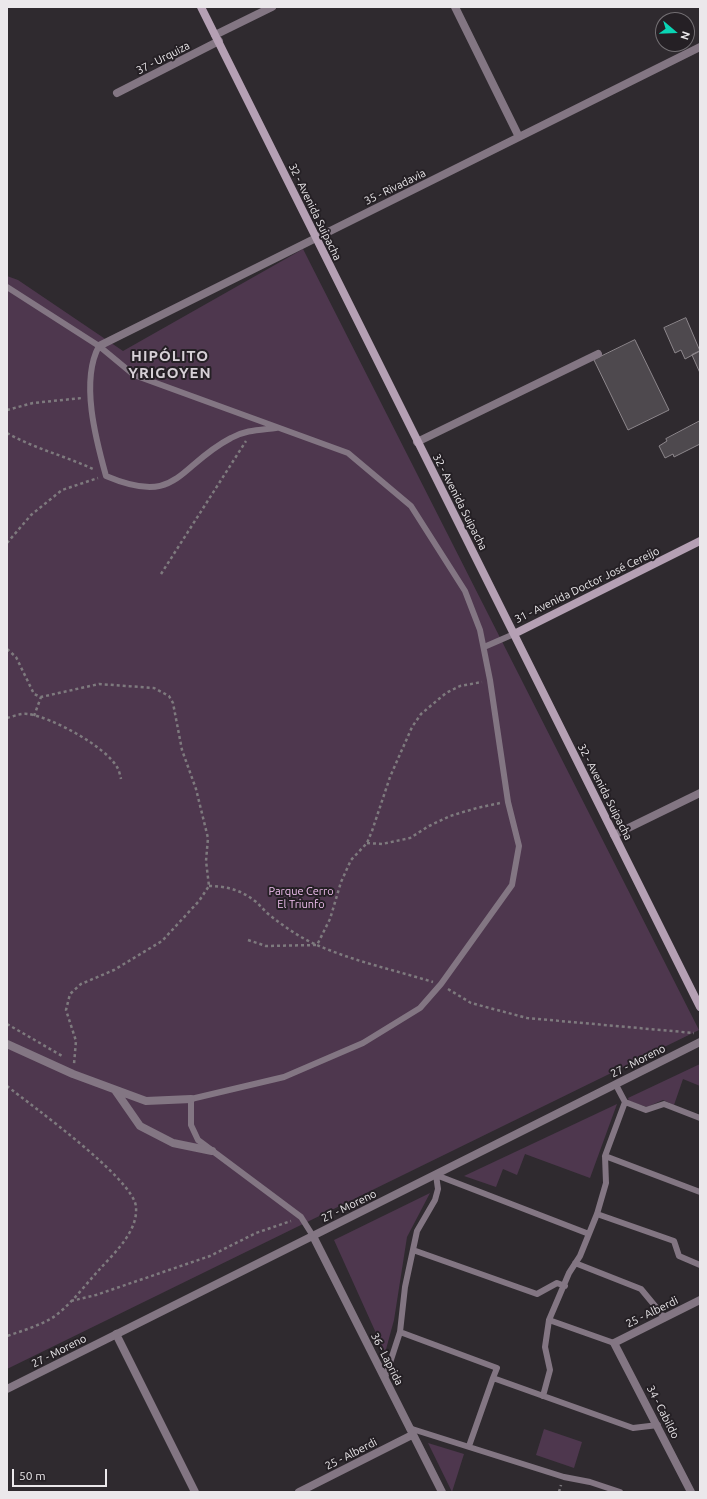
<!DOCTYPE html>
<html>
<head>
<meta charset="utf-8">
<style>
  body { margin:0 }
  #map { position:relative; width:707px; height:1499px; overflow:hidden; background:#2f2a2f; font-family:Ubuntu,sans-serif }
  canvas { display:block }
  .frame { position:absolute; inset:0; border:8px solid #ebe8eb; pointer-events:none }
  .north { position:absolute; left:655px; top:12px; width:40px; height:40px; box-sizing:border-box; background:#252025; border:1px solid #747074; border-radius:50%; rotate:109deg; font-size:11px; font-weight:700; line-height:16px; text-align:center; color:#ebe8eb }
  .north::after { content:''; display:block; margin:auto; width:14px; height:18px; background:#0ad5b5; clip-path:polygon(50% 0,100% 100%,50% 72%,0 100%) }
  .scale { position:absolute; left:12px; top:1469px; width:95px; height:18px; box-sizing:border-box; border:2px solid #ebe8eb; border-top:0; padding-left:5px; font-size:12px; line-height:14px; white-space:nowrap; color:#ebe8eb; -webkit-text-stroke:3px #252025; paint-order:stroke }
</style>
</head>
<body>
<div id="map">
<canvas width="707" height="1499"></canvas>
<div class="frame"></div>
<div class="north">N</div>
<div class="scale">50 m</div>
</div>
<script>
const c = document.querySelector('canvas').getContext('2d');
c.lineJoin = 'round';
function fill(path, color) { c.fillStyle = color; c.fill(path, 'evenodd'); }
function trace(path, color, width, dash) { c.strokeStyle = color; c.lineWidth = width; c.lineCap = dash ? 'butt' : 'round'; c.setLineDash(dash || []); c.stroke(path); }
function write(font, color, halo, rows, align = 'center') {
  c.font = font + ' Ubuntu,sans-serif'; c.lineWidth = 4; c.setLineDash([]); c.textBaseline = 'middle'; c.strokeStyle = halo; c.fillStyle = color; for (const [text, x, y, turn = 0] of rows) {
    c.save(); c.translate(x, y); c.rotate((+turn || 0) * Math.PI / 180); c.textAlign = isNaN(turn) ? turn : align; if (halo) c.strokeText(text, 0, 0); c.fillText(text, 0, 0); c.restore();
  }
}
const green = new Path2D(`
  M303,249L699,1030L7,1369V276L18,280L123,351Z
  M700,1064V1086L683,1079L674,1105L663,1100L647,1107L629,1101L628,1098Z
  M617,1104L590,1178L525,1154L517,1175L503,1169L496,1187L464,1176Z
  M430,1193L407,1237L394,1320L385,1353L334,1240Z
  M544,1429L582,1442L574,1468L536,1455Z
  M428,1443L464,1454L452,1492Z`);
const building = new Path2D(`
  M686,318L700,351L685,359L681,350L675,353L664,328Z
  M635,340L669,410L628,430L594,360Z
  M700,351V373L692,355Z
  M700,421V444L674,457L673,454L665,458L659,446L667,441L666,439Z`);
const path = new Path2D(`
  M7,410L33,403L82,398
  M7,433C35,449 66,456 95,470
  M7,543L31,515L62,490L98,478
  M161,574L246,441
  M7,649L16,657L34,694L41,697L99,684L154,688L169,696L173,703L182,750L196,789L208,838L206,861L209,886L199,901L162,941L114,970L81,984L70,994L66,1010L76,1041L74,1064
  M34,716L41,697
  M7,718C14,716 21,713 28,714C51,717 105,746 117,767C119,770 120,775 121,779
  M367,843L382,844L410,838L429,826L450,816L477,808L500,803
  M209,886C226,886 241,890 255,901C261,906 266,913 272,917C286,928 301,938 317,945C353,961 394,970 433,982
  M248,940L266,946L317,945L330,919L341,882L351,860L367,843L372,831L390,777L412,727L421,714L446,693L460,686L482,682
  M448,989L471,1003L527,1018L694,1033
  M7,1024L64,1057
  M7,1086C32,1106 134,1179 136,1207C138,1232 114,1253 99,1270C84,1286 70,1306 52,1318C38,1326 22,1331 7,1336
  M71,1301L96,1295L210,1256L256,1233L291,1221
  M559,1492L561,1485`);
const lane = new Path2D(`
  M7,287L99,346L134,375L348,453L411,506L465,591L480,630L490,680L508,802L519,846L512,885L441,984L420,1008L363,1043L284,1077L191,1099V1125L198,1140L301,1217L313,1236
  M99,346C80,381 96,440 106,476C179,507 177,466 231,438C245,430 260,430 276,428
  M484,647L514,634
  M625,1102L646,1110L664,1104L700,1118
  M605,1156L700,1192
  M436,1175L589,1234
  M597,1214L674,1241L679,1256L700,1265
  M413,1250L537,1294L557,1283L565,1286
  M575,1263L641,1289L665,1318
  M549,1320L614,1343
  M400,1332L497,1368L493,1378L633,1428L658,1425
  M385,1378L400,1332L405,1287L417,1231L435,1200L438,1189L436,1175
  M543,1396L550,1370L545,1347L549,1320L569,1273L580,1256L597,1214L606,1183L605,1156L625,1102L616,1085
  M409,1428L564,1477L590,1482L620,1492
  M469,1446L493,1378`);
const street = new Path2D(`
  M455,7L519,137
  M215,35L272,7
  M117,93L219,41
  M99,346L700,47
  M417,442L598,354
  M614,835L700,793
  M7,1044L73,1074L146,1101L191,1099
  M115,1090L140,1126L173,1143L212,1151
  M313,1236L442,1492
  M116,1334L195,1492
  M7,1389L700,1042
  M299,1492L412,1435
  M691,1492L614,1343L700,1300`);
const secondary = new Path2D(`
  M201,7L700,1007
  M514,634L700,541`);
const streetNames = [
  ["37 - Urquiza",163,58,-27],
  ["35 - Rivadavia",395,187,-26],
  ["32 - Avenida Suipacha",315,212,64],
  ["32 - Avenida Suipacha",460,502,63],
  ["31 - Avenida Doctor José Cereijo",587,585,-26],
  ["32 - Avenida Suipacha",605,792,63],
  ["27 - Moreno",638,1061,-27],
  ["27 - Moreno",349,1206,-26],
  ["25 - Alberdi",652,1312,-26],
  ["27 - Moreno",59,1351,-27],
  ["36 - Laprida",387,1359,63],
  ["34 - Cabildo",663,1412,63],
  ["25 - Alberdi",351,1454,-27]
];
const parkNames = [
  ["Parque Cerro",301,891],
  ["El Triunfo",301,904]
];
const districtNames = [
  ["HIPÓLITO",170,356],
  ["YRIGOYEN",170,373]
];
fill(green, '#4e374e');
fill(building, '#4e494e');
trace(building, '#8d878c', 1);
trace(path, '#7e7a7e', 2.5, [3, 3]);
trace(lane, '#837683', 6);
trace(street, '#837683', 8);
trace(secondary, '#b5a0b4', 8);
write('11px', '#ebe8eb', '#252025', streetNames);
write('11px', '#f0bfef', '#252025', parkNames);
c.letterSpacing = '1px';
write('bold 15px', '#d6d0d6', '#252025', districtNames);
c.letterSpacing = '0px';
</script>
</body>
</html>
